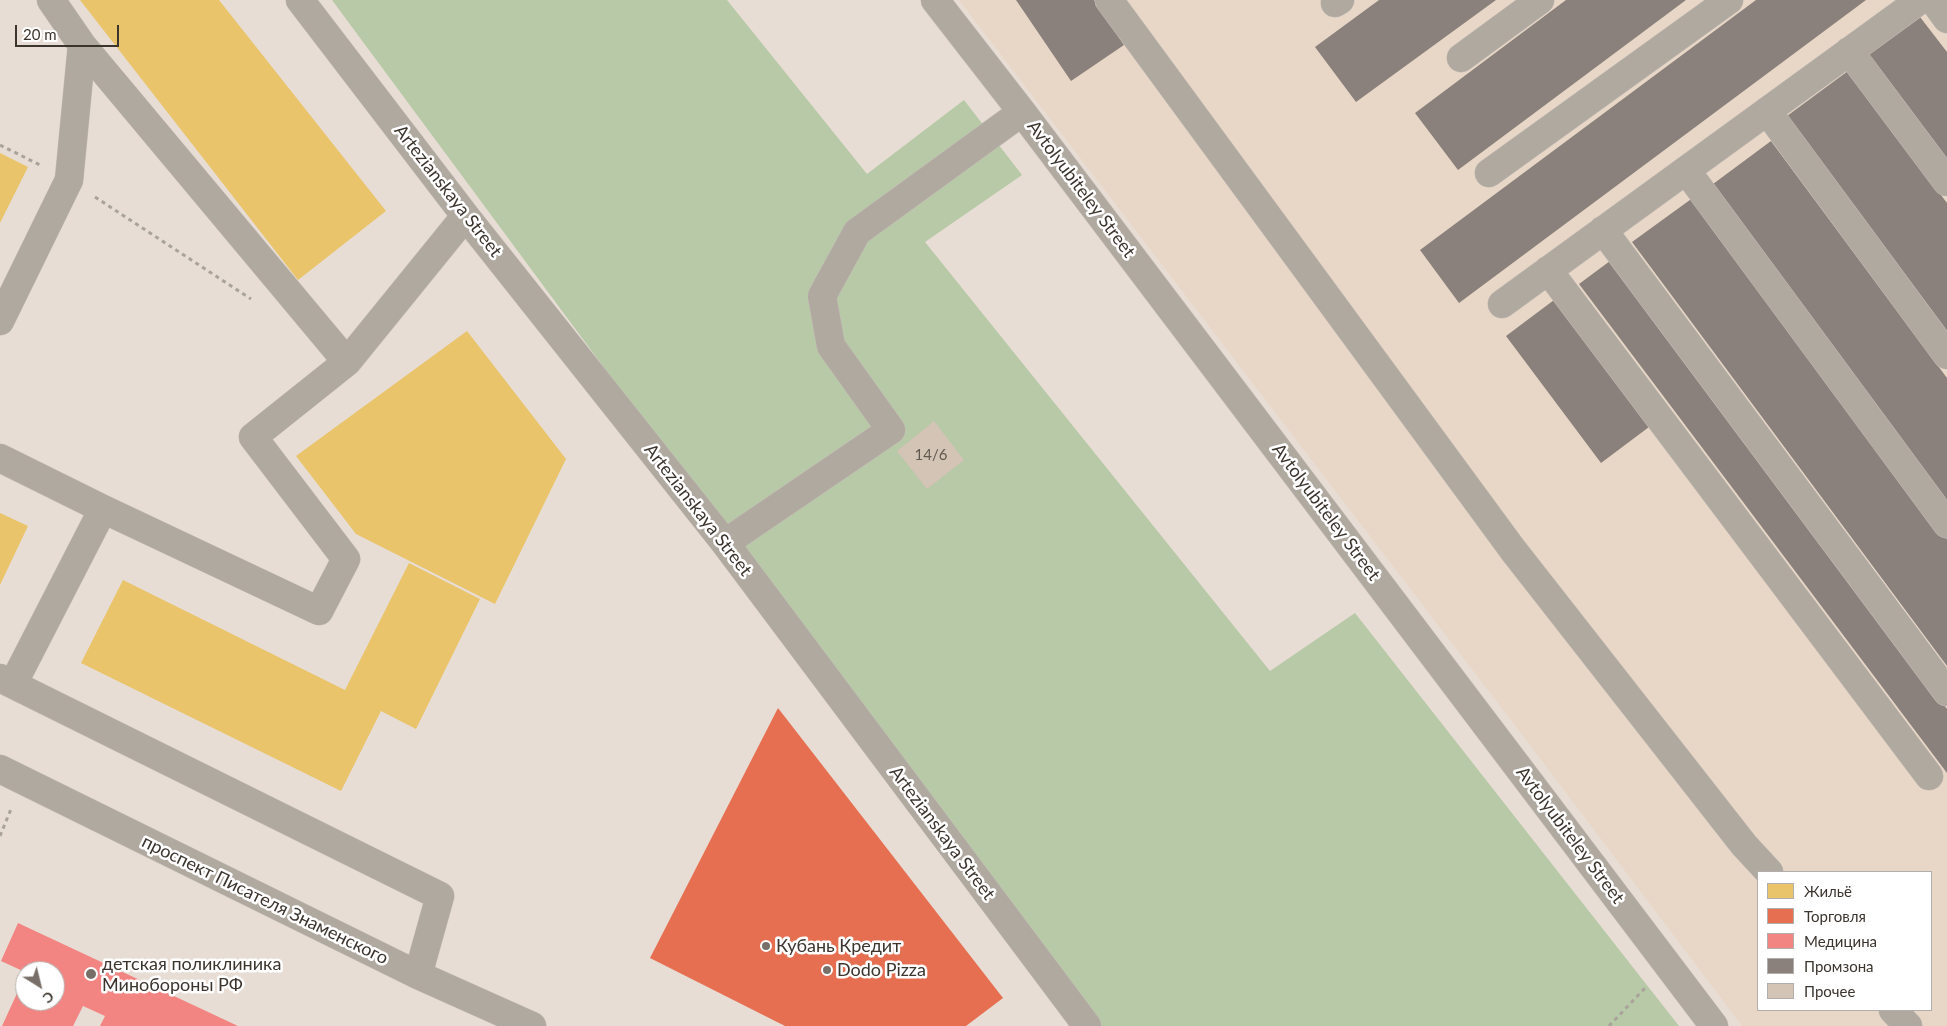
<!DOCTYPE html>
<html>
<head>
<meta charset="utf-8">
<style>
  body { margin:0 }
  #map { position:relative; width:1947px; height:1026px; overflow:hidden; background:#e7ddd4; font-family:Lato,sans-serif }
  canvas { display:block }
  .legend { position:absolute; left:1757px; top:871px; width:175px; height:140px; box-sizing:border-box; background:#fff; border:1px solid #b1aeab; margin:0; padding:6px 9px; list-style:none; font-size:15px; color:#3c352e }
  .legend li { display:flex; align-items:center; gap:10px; height:25px }
  .legend b { width:25px; border:1px solid #b1aeab }
  .north { position:absolute; left:15px; top:961px; width:50px; height:50px; box-sizing:border-box; background:#fff; border:1px solid #b1aeab; border-radius:50%; rotate:144deg; font-size:14px; font-weight:700; line-height:20px; text-align:center; color:#3c352e }
  .north::after { content:''; display:block; margin:auto; width:18px; height:22px; background:#787068; clip-path:polygon(50% 0,100% 100%,50% 72%,0 100%) }
  .scale { position:absolute; left:15px; top:25px; width:104px; height:22px; box-sizing:border-box; border:2px solid #3c352e; border-top:0; padding-left:6px; font-size:15px; line-height:18px; white-space:nowrap; color:#3c352e; -webkit-text-stroke:4px #fff; paint-order:stroke }
</style>
</head>
<body>
<div id="map">
<canvas width="1947" height="1026"></canvas>
<ul class="legend">
<li><b style="height:14px;background:#e9c46a"></b>Жильё</li>
<li><b style="height:14px;background:#e76f51"></b>Торговля</li>
<li><b style="height:14px;background:#f28482"></b>Медицина</li>
<li><b style="height:14px;background:#8a817c"></b>Промзона</li>
<li><b style="height:14px;background:#d3c4b6"></b>Прочее</li>
</ul>
<div class="north">С</div>
<div class="scale">20 m</div>
</div>
<script>
const c = document.querySelector('canvas').getContext('2d');
c.lineJoin = 'round';
function fill(path, color) { c.fillStyle = color; c.fill(path, 'evenodd'); }
function trace(path, color, width, dash) { c.strokeStyle = color; c.lineWidth = width; c.lineCap = dash ? 'butt' : 'round'; c.setLineDash(dash || []); c.stroke(path); }
function write(font, color, halo, rows, align = 'center') {
  c.font = font + ' Lato,sans-serif'; c.lineWidth = 5; c.setLineDash([]); c.textBaseline = 'middle'; c.strokeStyle = halo; c.fillStyle = color; for (const [text, x, y, turn = 0] of rows) {
    c.save(); c.translate(x, y); c.rotate((+turn || 0) * Math.PI / 180); c.textAlign = isNaN(turn) ? turn : align; if (halo) c.strokeText(text, 0, 0); c.fillText(text, 0, 0); c.restore();
  }
}
const built = new Path2D(`
  M959,0H1947V1026H1742L1530,745ZM1758,872H1931V1010H1758Z`);
const forest = new Path2D(`
  M332,0H727L867,174L964,100L1022,175L925,242L1270,671L1355,613L1679,1026H1091Z`);
const homes = new Path2D(`
  M80,0H219L386,211L298,280Z
  M0,153L28,167L0,223Z
  M467,331L566,459L495,604L356,534L296,456Z
  M0,513L28,526L0,585Z
  M409,563L480,599L416,729L381,711L341,791L81,663L123,580L345,690Z`);
const shops = new Path2D(`
  M778,708L1003,998L966,1026H785L650,958Z`);
const health = new Path2D(`
  M18,923L238,1026H100L105,1016L83,1006L73,1026H2L25,976V1001H55V971L25,972L1,961Z`);
const industry = new Path2D(`
  M1016,0H1094L1124,45L1071,81Z
  M1379,0H1496L1356,102L1315,47Z
  M1566,0H1686L1458,170L1415,113Z
  M1756,0H1866L1459,303L1420,250Z
  M1920,17L1947,52V162L1868,55Z
  M1848,71L1947,203V331L1787,116Z
  M1771,141L1947,378V507L1709,187Z
  M1694,197L1947,539V666L1632,242Z
  M1610,261L1947,709V773L1579,284Z
  M1554,300L1649,427L1601,463L1506,336Z`);
const building = new Path2D(`
  M934,421L964,460L927,489L897,451Z`);
const path = new Path2D(`
  M0,145L40,165
  M95,197L251,299
  M0,836L11,809
  M1609,1026L1645,988`);
const minor = new Path2D(`
  M51,0L82,45L347,362L459,224L467,218
  M300,0L467,218L725,543L1087,1026
  M935,0L1022,112L1714,1026
  M1109,0L1513,550L1744,845L1769,872
  M1933,0L1947,19
  M1335,3L1340,0
  M1849,51L1947,182
  M1461,58L1540,0
  M1767,111L1947,355
  M1686,170L1947,524
  M1489,173L1729,0
  M1603,230L1947,692
  M1548,270L1929,776
  M1502,304L1920,0
  M0,321L69,180L82,45
  M0,458L103,509L319,611L346,559L253,437L347,362
  M725,543L891,430L831,346L822,296L857,232L1022,112
  M0,678L440,896L418,975
  M13,684L103,509
  M0,769L418,975L532,1026
  M1893,1010L1908,1026`);
const markers = [
  [766,946,5,"#787068"],
  [827,970,5,"#787068"],
  [91,974,6,"#787068"]
];
const numberNames = [
  ["14/6",931,455]
];
const streetNames = [
  ["Avtolyubiteley Street",1081,189,53],
  ["Artezianskaya Street",448,191,52],
  ["Artezianskaya Street",698,510,52],
  ["Avtolyubiteley Street",1326,512,53],
  ["Artezianskaya Street",942,833,53],
  ["Avtolyubiteley Street",1570,835,53],
  ["проспект Писателя Знаменского",265,900,26]
];
const poiNames = [
  ["Кубань Кредит",776,946],
  ["детская поликлиника",102,964],
  ["Минобороны РФ",102,985],
  ["Dodo Pizza",837,970]
];
fill(built, '#e8d7c6');
fill(forest, '#b7c9a6');
fill(homes, '#e9c46a');
fill(shops, '#e76f51');
fill(health, '#f28482');
fill(industry, '#8a817c');
fill(building, '#d3c4b6');
trace(minor, '#c3bbb4', 29);
trace(path, '#a9a39c', 3, [4, 4]);
trace(minor, '#b0a9a0', 28);
for (const [x, y, r, color] of markers) { const dot = new Path2D(); dot.arc(x, y, r, 0, 2 * Math.PI); c.fillStyle = color; c.fill(dot); trace(dot, '#fff', 2); }
write('15px', '#625950', null, numberNames);
write('18px', '#3c352e', '#fff', streetNames);
write('18px', '#3c352e', '#fff', poiNames, 'left');
</script>
</body>
</html>
